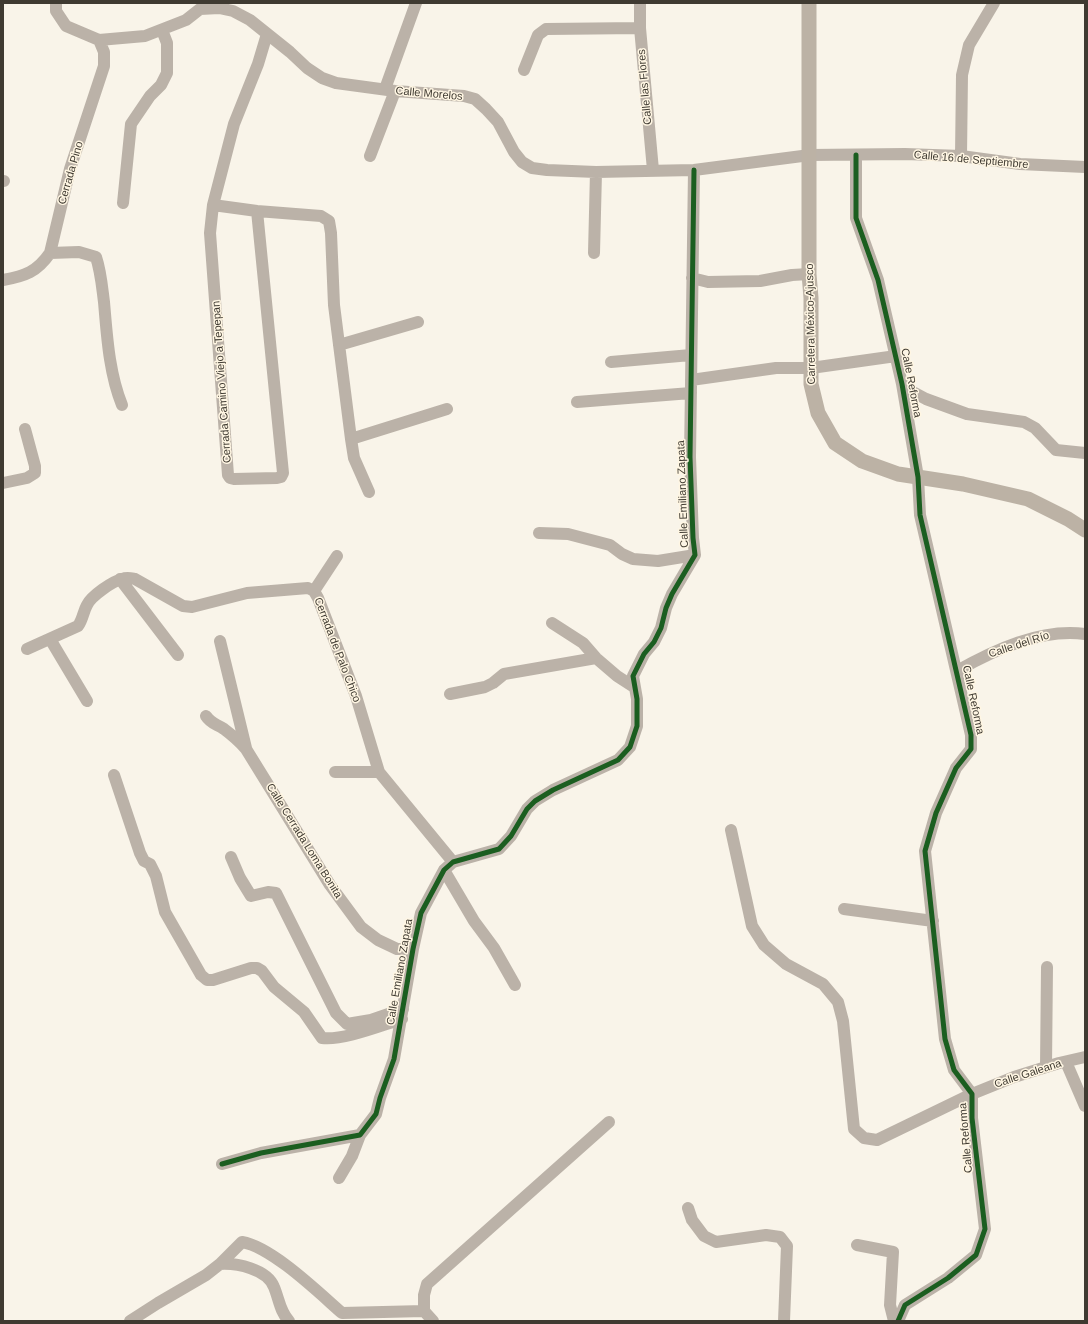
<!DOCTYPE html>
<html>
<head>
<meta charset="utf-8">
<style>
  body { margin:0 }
  #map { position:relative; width:1088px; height:1324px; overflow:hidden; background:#f9f4e9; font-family:Arial,sans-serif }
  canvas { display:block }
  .frame { position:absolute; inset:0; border:4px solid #3f3a31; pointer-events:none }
</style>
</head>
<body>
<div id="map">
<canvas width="1088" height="1324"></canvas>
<div class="frame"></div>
</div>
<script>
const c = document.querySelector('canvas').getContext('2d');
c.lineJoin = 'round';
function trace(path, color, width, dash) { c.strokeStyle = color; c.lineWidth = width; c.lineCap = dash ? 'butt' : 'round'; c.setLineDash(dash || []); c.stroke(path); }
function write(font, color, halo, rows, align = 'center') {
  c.font = font + ' Arial,sans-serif'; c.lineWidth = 3; c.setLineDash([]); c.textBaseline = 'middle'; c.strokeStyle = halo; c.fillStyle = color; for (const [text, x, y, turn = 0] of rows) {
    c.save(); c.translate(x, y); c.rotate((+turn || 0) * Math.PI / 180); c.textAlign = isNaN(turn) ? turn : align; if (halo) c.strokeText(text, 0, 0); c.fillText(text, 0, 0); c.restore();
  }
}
const minor = new Path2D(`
  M56,3V11L66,26L99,40L145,36L186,20L200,9L219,8L233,11L250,20L290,52L307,68L322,78L336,83L395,91L464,96L475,99L486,109L498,122L514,152L522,162L532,168L547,170L596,172L694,170L810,155L905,154L961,156L1020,164L1085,167
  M640,3V28L653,170
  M524,70L538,35L546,29L640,28
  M385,89L416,3
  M856,155V218L878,280L902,384L918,477L920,515L971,735V749L956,768L936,813L925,851L945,1039L954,1070L972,1094V1118L985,1229L976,1255L948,1278L905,1305L898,1321
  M370,156L395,91
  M961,156L962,75L969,45L994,3
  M3,181H4
  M123,203L131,124L150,96L161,85L167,73V43L162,30
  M213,205L257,211L321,216L329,221L331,233L334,305L351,439L354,458L369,492
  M257,211L283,473L281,477L277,478L234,479L230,478L228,475L210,233L213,205L234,124L258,64L267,34
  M50,253L79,252L96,257C101,272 102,287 104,302C107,336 109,373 122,405
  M594,253L596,172
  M692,278L708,282L760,281L792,275L809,274
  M3,280C25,276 37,272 50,253L70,169L104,66V52L99,40
  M339,345L418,322
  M611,362L691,355
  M691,380L776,368H811L896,356
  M902,384L911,391L926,399L967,414L1024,422L1035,428L1056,450L1085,453
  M577,402L691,393
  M351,439L447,409
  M3,483L27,478L35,473V466L25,429
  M539,533L568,534L610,545L622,554L633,559L658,561L695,555
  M120,579L178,655
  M314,591L337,556
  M552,623L583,643L596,658L617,676L634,687
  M50,639L87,701
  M220,641L246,748
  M27,649L78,626C83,619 83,612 87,605C91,596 113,581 122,579C127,577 130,578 135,579L183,606L192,607L247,593L308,588L314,591L318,598L356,696L379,772L453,862
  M957,671C994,650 1041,628 1085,634
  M450,694L485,687L493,683L504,674L596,658
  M206,716C211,724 217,724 224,729C232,735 239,741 246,749L330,885L361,927L378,940L397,949H413
  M335,772H379
  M114,775L140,853L144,861L150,864L156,876L165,912L201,975L207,980H213L251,968H257L262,971L274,987L304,1012L322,1038C342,1041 382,1025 402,1019
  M731,830L752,926L764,945L786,964L823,984L838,1002L843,1021L854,1129L864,1138L877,1140L972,1094L1014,1077L1059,1063L1085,1057
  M231,857L240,878L251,896L268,892L276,893L336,1013L347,1024L371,1020L403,1009
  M444,870L474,921L494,948L515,985
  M844,909L933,921
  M1066,1062L1085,1106
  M1046,1067L1047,967
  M222,1164L261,1153L360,1135L376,1114L380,1098L394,1059L413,949L421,913L444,870L453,862L499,849L511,836L527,809L535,801L553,790L618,760L630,747L637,726V699L633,676L644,654L654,642L661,628L666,608L672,594L695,555L693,538L690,457L694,170
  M339,1178L352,1156L360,1135
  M688,1208L692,1220L704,1236L716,1242L766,1235L780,1237L787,1246L784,1321
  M857,1245L893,1252L890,1305L894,1321
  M220,1264C237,1263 267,1269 274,1287C279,1299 280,1312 289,1321
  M130,1321L158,1303L206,1275L220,1264L242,1242C272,1247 319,1293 342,1313L424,1311
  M433,1321L424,1311V1295L427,1284L609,1122`);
const major = new Path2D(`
  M809,3V274L811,298V384L818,413L835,443L862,461L898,474L963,484L1028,499L1068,519L1085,530`);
const cycleway = new Path2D(`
  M856,155V218L878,280L902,384L918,477L920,515L971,735V749L956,768L936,813L925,851L945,1039L954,1070L972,1094V1118L985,1229L976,1255L948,1278L905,1305L898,1321
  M222,1164L261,1153L360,1135L376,1114L380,1098L394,1059L413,949L421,913L444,870L453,862L499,849L511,836L527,809L535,801L553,790L618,760L630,747L637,726V699L633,676L644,654L654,642L661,628L666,608L672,594L695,555L693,538L690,457L694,170`);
const streetNames = [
  ["Calle las Flores",645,87,-95],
  ["Calle Morelos",429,94,5],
  ["Calle 16 de Septiembre",971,160,5],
  ["Cerrada Pino",71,173,-74],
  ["Carretera México-Ajusco",811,324,-91],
  ["Cerrada Camino Viejo a Tepepan",222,382,-94],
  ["Calle Reforma",911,383,79],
  ["Calle Emiliano Zapata",683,494,-92],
  ["Calle del Río",1019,645,-18],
  ["Cerrada de Palo Chico",337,650,69],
  ["Calle Reforma",973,700,78],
  ["Calle Cerrada Loma Bonita",304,841,58],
  ["Calle Emiliano Zapata",400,972,-80],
  ["Calle Galeana",1028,1074,-18],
  ["Calle Reforma",966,1138,-95]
];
trace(minor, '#bbb2a8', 12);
trace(major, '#bcb2a5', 15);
trace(cycleway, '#1b5e20', 5);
write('11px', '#3f3a31', '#fff6e3', streetNames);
</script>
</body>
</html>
